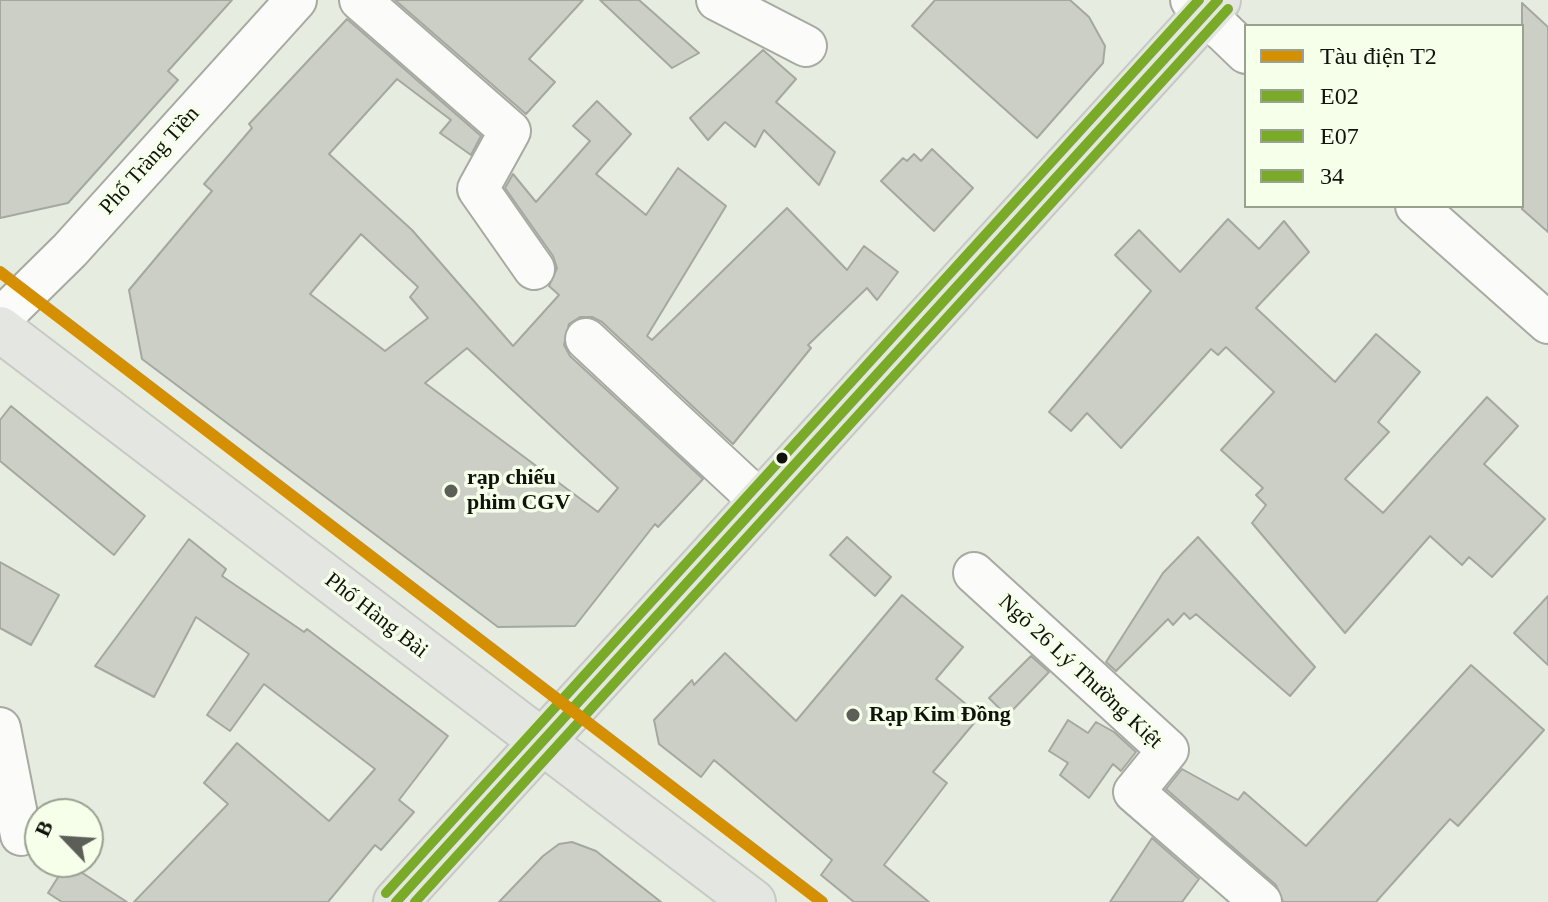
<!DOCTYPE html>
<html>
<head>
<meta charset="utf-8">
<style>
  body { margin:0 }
  #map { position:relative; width:1548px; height:902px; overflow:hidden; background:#e7ece1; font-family:Georgia,serif }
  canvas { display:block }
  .legend { position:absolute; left:1244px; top:24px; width:280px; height:184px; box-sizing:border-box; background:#f5ffe9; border:2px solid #99a191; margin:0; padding:10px 14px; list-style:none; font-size:24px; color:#10130c }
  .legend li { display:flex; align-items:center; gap:16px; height:40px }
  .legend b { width:40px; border:2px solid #99a191 }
  .north { position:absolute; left:24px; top:798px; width:80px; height:80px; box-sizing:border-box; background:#f5ffe9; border:2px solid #99a191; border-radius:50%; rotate:295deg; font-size:22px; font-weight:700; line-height:32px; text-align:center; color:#10130c }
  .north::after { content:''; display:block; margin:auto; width:28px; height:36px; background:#5b5f57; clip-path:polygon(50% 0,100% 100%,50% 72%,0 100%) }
</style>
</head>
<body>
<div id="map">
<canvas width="1548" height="902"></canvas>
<ul class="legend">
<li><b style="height:10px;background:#d49002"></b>Tàu điện T2</li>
<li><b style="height:10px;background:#79aa28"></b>E02</li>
<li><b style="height:10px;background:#79aa28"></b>E07</li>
<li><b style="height:10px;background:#79aa28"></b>34</li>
</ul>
<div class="north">B</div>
</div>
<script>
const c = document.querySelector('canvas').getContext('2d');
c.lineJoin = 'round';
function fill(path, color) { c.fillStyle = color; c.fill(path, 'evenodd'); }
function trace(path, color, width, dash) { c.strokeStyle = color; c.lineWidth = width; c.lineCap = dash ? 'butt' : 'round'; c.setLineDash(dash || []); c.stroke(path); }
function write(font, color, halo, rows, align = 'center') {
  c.font = font + ' Georgia,serif'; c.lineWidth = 7; c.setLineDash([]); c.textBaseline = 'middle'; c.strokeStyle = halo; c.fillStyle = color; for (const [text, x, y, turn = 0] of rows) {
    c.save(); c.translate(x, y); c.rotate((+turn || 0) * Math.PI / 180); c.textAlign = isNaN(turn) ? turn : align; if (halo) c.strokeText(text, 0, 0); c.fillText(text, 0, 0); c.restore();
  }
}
const building = new Path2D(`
  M0,0H232L168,71L178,80L68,203L0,218Z
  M395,0H583L529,59L555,82L526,114Z
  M600,0H639L699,53L672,68Z
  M935,0H1070L1089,17L1105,46L1103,63L1037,138L912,26Z
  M1522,3L1548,27V232L1522,209Z
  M347,19L481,136L471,155L440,133L451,120L397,79L329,154L412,230L513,346L559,295L549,286L557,268L553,256L505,188L513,174L536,202L590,141L573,126L597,101L631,134L596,174L646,215L678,168L726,206L647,336L652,340L787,208L847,270L864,246L898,272L877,300L867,288L808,345L811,348L733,444L602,322L592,317H580L569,324L564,345L570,356L703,479L658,527L655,524L575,626L498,627L142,359L129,290L212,191L204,184L252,128L249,124ZM361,234L418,287L410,297L428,318L385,351L310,294ZM467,348L618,488L598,512L425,383Z
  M763,50L796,79L776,102L835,152L819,185L764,130L755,147L725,122L708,140L690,118Z
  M932,149L973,188L934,231L881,181L903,158L907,161L914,154L921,161Z
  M1228,219L1259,249L1284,221L1309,252L1256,308L1335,382L1376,334L1420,372L1378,422L1389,432L1345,479L1383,513L1487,397L1518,426L1484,464L1545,519L1492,577L1469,557L1462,565L1430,536L1345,633L1252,523L1266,505L1256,495L1263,488L1221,450L1274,392L1226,347L1218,355L1211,349L1121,448L1087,413L1071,431L1049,412L1151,291L1115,255L1139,230L1180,272Z
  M11,406L145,516L114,555L0,461V420Z
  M847,537L891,577L875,596L830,555Z
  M1198,537L1315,667L1290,696L1196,614L1190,619L1184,613L1173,625L1168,619L1116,671L1106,662L1163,573Z
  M189,539L226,569L222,576L304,632L307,629L448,736L399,800L414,812L381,850L375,845L328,902H134L228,804L204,783L237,743L329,821L375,769L264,684L230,731L207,715L249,654L196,617L154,697L95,666Z
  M0,562L59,595L31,645L0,628Z
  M902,595L963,647L936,679L980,716L933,772L947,783L884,865L929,902H854L821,875L832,860L714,760L701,777L659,744L654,720L692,680L694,685L725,653L796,721Z
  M1548,596V665L1514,633Z
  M1031,656L1049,672L1007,716L989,698Z
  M1471,665L1544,730L1458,826L1450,819L1376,902H1283L1276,885L1166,789L1182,769L1238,800L1244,792L1306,846Z
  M1068,720L1088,733L1096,722L1114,732L1136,752L1121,771L1113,764L1089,798L1060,775L1068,763L1049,751Z
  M1152,838L1199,879L1182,902H1110Z
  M572,842L596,851L661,902H499L543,856L559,844Z
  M67,863L127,902H62L48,893Z`);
const minor = new Path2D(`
  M360,0L510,131L478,189L534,269
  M717,0L806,46
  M1191,0L1246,53
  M1416,206L1548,323
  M0,319L70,250L296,0
  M586,339L761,502
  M974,573L1168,750L1134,792L1261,902
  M0,728L21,835`);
const major = new Path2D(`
  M0,329L753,902
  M396,902L1218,0`);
const bus1 = new Path2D(`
  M396,902L1218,0`);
const bus2 = new Path2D(`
  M415,902L1228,9`);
const bus3 = new Path2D(`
  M386,893L1199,0`);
const metro1 = new Path2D(`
  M0,272L822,902`);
const markers = [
  [782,458,7,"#10130c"],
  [451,491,8,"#5b5f57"],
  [853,715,8,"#5b5f57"]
];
const streetNames = [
  ["Phố Tràng Tiền",150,161,-48],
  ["Phố Hàng Bài",376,616,38],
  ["Ngõ 26 Lý Thường Kiệt",1080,672,43]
];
const poiNames = [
  ["rạp chiếu",467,478],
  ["phim CGV",467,503],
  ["Rạp Kim Đồng",869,715]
];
fill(building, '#cbcfc6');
trace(building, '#a4a8a0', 2);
trace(minor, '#a6aaa1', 44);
trace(major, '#c6c9c4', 48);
trace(minor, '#fbfcfa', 40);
trace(major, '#e4e7e1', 44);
trace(bus1, '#79aa28', 10);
trace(bus2, '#79aa28', 10);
trace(bus3, '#79aa28', 10);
trace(metro1, '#d49002', 12);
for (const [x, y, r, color] of markers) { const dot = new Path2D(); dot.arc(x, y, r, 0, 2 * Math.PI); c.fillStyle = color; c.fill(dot); trace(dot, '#f5ffe9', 3); }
write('22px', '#10130c', '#f5ffe9', streetNames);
write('bold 22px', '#10130c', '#f5ffe9', poiNames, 'left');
</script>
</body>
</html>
